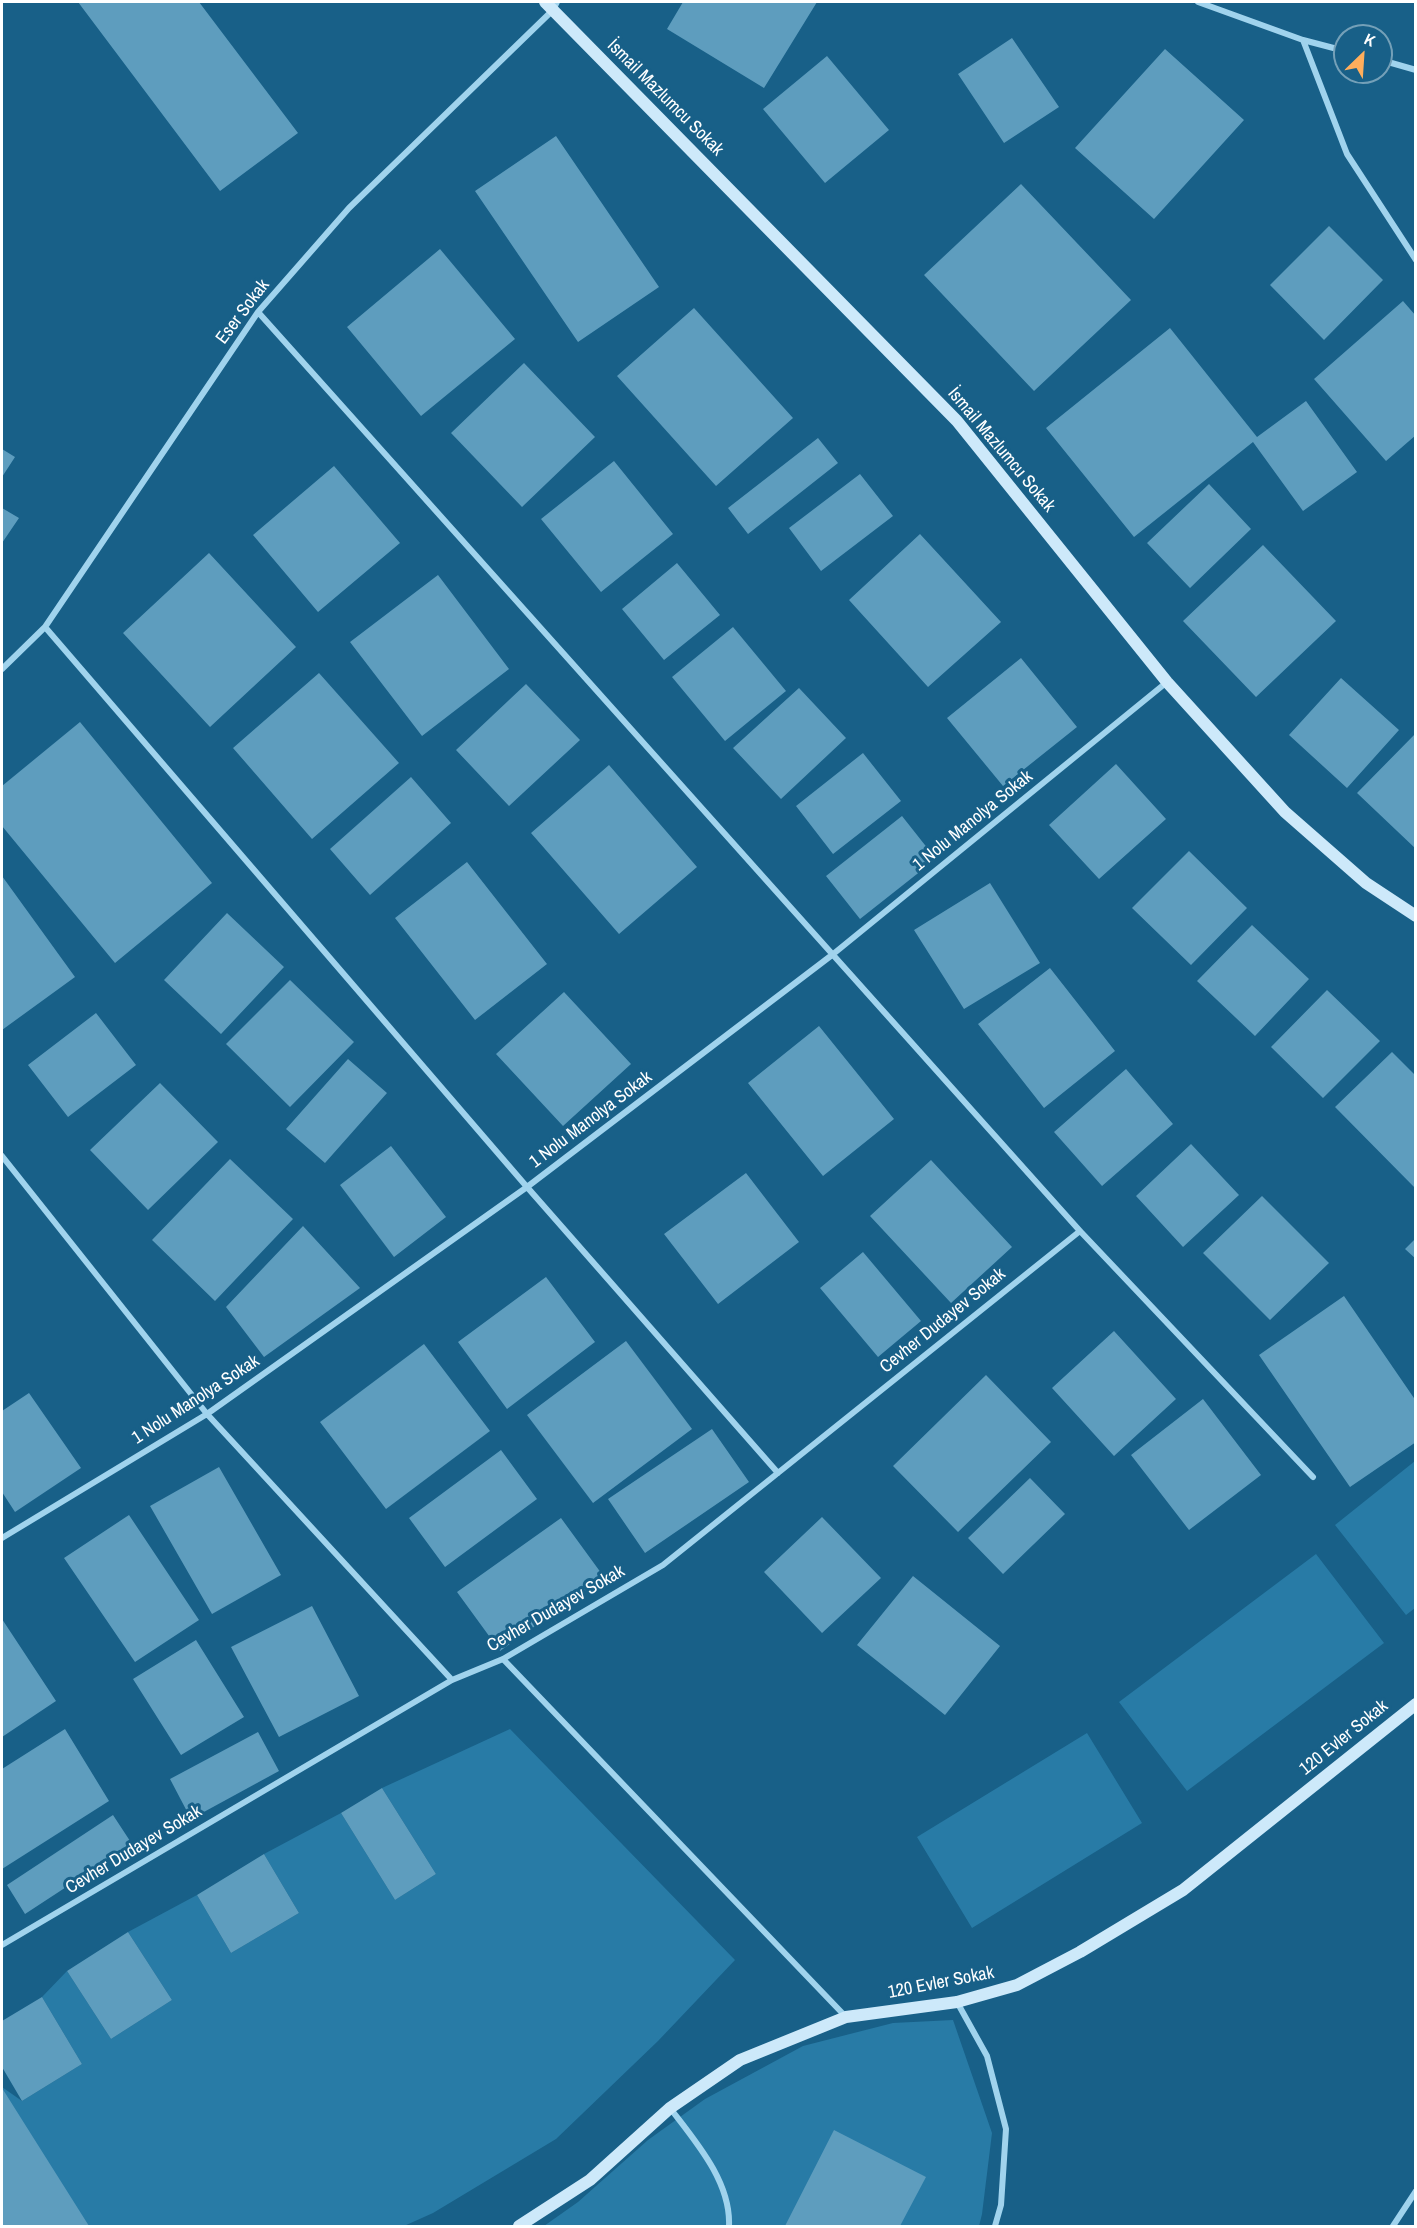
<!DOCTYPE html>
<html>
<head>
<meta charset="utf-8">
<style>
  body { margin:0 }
  #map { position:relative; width:1417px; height:2228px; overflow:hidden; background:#186088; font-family:"Archivo Narrow",sans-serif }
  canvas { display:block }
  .frame { position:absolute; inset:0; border:3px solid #fff; pointer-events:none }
  .north { position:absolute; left:1333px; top:24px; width:60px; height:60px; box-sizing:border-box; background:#186088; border:2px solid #74a0b8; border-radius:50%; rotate:25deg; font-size:16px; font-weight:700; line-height:24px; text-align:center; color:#fff }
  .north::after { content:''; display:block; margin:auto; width:21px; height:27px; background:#ffae5c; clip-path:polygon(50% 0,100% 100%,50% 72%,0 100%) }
</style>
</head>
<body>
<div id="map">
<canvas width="1417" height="2228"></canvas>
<div class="frame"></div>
<div class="north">K</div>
</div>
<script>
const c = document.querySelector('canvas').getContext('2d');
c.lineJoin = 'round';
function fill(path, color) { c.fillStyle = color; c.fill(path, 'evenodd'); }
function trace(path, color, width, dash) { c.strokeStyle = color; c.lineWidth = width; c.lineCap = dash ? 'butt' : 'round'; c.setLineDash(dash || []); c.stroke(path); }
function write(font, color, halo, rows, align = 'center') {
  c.font = font + ' "Archivo Narrow",sans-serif'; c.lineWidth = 6; c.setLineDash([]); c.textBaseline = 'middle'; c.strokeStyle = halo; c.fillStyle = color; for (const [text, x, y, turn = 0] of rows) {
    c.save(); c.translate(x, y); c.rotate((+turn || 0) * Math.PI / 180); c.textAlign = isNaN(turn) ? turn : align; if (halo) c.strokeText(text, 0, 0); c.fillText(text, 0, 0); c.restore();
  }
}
const green = new Path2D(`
  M1415,1461V1608L1406,1615L1335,1525Z
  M1316,1554L1384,1643L1187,1791L1119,1702Z
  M510,1729L735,1960L658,2041L556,2139L433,2213L404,2226H2V2087L22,2101L82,2064L42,1997L67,1971L111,2039L172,2000L128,1932L197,1895L231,1953L299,1913L264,1854L341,1813L395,1900L436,1874L382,1788Z
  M1087,1733L1142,1823L972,1928L917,1837Z
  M953,2020L992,2133L982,2214L979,2226H544L578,2202L648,2140L705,2099L803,2046L893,2023Z`);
const building = new Path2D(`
  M78,2H199L298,133L220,191Z
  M683,2H817L764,88L667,29Z
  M1012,38L1059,107L1004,143L958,74Z
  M1165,49L1244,120L1154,219L1075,148Z
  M827,56L889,130L825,183L763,109Z
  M556,136L659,287L578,342L475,191Z
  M1021,184L1131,300L1034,391L924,275Z
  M1329,226L1383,280L1324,340L1270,285Z
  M440,249L515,339L421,416L347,327Z
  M1403,301L1416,316V435L1386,461L1314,379Z
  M694,308L793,418L716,486L617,376Z
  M1170,328L1257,437L1306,401L1357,472L1303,511L1253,442L1134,537L1046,428Z
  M524,363L595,437L522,507L451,433Z
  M818,438L838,463L748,534L728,508Z
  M2,449L15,457L2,477Z
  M614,461L673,534L601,592L541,519Z
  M334,466L400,543L318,612L253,535Z
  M860,474L893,516L821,571L789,528Z
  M1209,484L1251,529L1190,588L1147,543Z
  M2,508L19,518L2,543Z
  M920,534L1001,622L928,687L849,600Z
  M1263,545L1336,621L1256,697L1183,621Z
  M209,553L296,647L210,727L123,633Z
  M677,563L720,615L664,660L622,609Z
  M438,575L509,669L422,736L350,642Z
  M733,627L786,691L725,741L672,677Z
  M1021,658L1077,727L1003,786L947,718Z
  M319,673L399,763L312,839L233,748Z
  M1341,678L1399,730L1347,788L1289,735Z
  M526,684L580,740L509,806L456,750Z
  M799,688L846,738L781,799L733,748Z
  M80,722L212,883L115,963L2,826V786Z
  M1416,733V849L1357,793Z
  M863,753L901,801L833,854L796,806Z
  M1116,764L1166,819L1099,879L1049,825Z
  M609,765L697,867L619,934L531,833Z
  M411,777L451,823L370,895L330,849Z
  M902,816L936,859L860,919L826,876Z
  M1189,851L1247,908L1191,965L1132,908Z
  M467,862L547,964L475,1020L395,918Z
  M2,876L75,977L2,1030Z
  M990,883L1040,963L964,1009L914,930Z
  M227,913L284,967L221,1034L164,980Z
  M1252,925L1309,979L1255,1036L1197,981Z
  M1050,968L1115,1051L1044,1108L978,1024Z
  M290,980L354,1042L290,1107L226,1044Z
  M1327,990L1380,1041L1323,1098L1271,1047Z
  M564,992L631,1064L563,1126L496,1054Z
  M96,1013L136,1065L68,1117L28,1065Z
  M819,1026L894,1119L823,1176L748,1083Z
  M1392,1052L1416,1076V1189L1335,1107Z
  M348,1059L387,1093L325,1163L286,1129Z
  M1126,1069L1173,1124L1102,1186L1054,1132Z
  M160,1083L218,1142L148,1210L90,1150Z
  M1191,1144L1239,1195L1183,1247L1136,1196Z
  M391,1146L446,1217L394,1257L340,1185Z
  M230,1159L293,1219L215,1301L152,1240Z
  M931,1160L1012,1247L951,1303L870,1216Z
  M746,1173L799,1242L718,1304L664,1234Z
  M1262,1196L1329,1263L1270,1320L1203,1253Z
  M303,1226L360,1288L264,1357L226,1307Z
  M1416,1238V1259L1405,1249Z
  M863,1252L921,1321L878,1357L820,1288Z
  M546,1277L595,1342L507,1409L458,1342Z
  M1344,1296L1416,1401V1442L1350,1487L1259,1355Z
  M1114,1331L1176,1399L1114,1456L1052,1388Z
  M626,1341L692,1429L593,1503L527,1415Z
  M424,1344L490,1431L386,1509L320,1422Z
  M986,1375L1051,1442L958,1532L893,1466Z
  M29,1393L81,1468L15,1512L2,1492V1411Z
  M1203,1399L1261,1475L1189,1530L1131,1455Z
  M712,1429L749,1482L645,1553L608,1499Z
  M501,1450L537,1499L445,1567L409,1518Z
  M219,1467L281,1575L212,1614L150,1506Z
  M1030,1478L1065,1514L1003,1574L968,1538Z
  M129,1515L199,1620L135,1662L64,1558Z
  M822,1517L881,1578L822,1633L764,1572Z
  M561,1518L604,1577L500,1651L457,1592Z
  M913,1576L1000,1646L945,1715L857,1645Z
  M312,1606L359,1696L279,1737L231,1647Z
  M2,1619L56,1701L2,1737Z
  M196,1640L244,1717L181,1755L133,1679Z
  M65,1729L109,1801L2,1869V1769Z
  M258,1732L279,1771L191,1819L170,1779Z
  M382,1788L436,1874L395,1900L341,1813Z
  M113,1815L132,1844L25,1914L7,1885Z
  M264,1854L299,1913L231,1953L197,1895Z
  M128,1932L172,2000L111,2039L67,1971Z
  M42,1997L82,2064L22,2101L2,2067V2021Z
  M2,2088L89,2226H2Z
  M834,2130L926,2177L900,2226H785Z`);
const street = new Path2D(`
  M1198,2L1303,40L1345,51
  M1303,40L1347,154L1416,260
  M1381,60L1416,70
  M258,312L1080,1231L1313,1477
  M45,627L527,1187L778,1473
  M2,669L45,627L258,312L349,208L553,10L557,2
  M2,1156L207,1414L452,1680
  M2,1538L207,1414L527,1187L832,955L1167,682
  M503,1659L846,2017
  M2,1945L452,1680L503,1659L663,1565L1080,1231
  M957,2002L987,2056L1006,2129L1001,2205L995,2226
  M670,2108C696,2142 731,2182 729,2226
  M1393,2226L1416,2191`);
const secondary = new Path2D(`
  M545,2L957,421L1167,682L1285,812L1366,883L1416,916
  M519,2226L590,2180L670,2108L740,2060L846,2017L957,2002L1017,1985L1080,1952L1183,1890L1416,1704`);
const streetNames = [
  ["İsmail Mazlumcu Sokak",665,98,45],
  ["Eser Sokak",243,312,-53],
  ["İsmail Mazlumcu Sokak",1001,450,50],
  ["1 Nolu Manolya Sokak",973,821,-39],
  ["1 Nolu Manolya Sokak",591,1120,-37],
  ["Cevher Dudayev Sokak",943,1321,-39],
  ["1 Nolu Manolya Sokak",196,1400,-33],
  ["Cevher Dudayev Sokak",556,1609,-30],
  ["120 Evler Sokak",1344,1738,-39],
  ["Cevher Dudayev Sokak",134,1850,-31],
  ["120 Evler Sokak",941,1983,-11]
];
fill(green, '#287ba6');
fill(building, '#5e9dbe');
trace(street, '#a0d3ed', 6);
trace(secondary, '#cde9fa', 12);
write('18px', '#fff', '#186088', streetNames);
</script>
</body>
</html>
